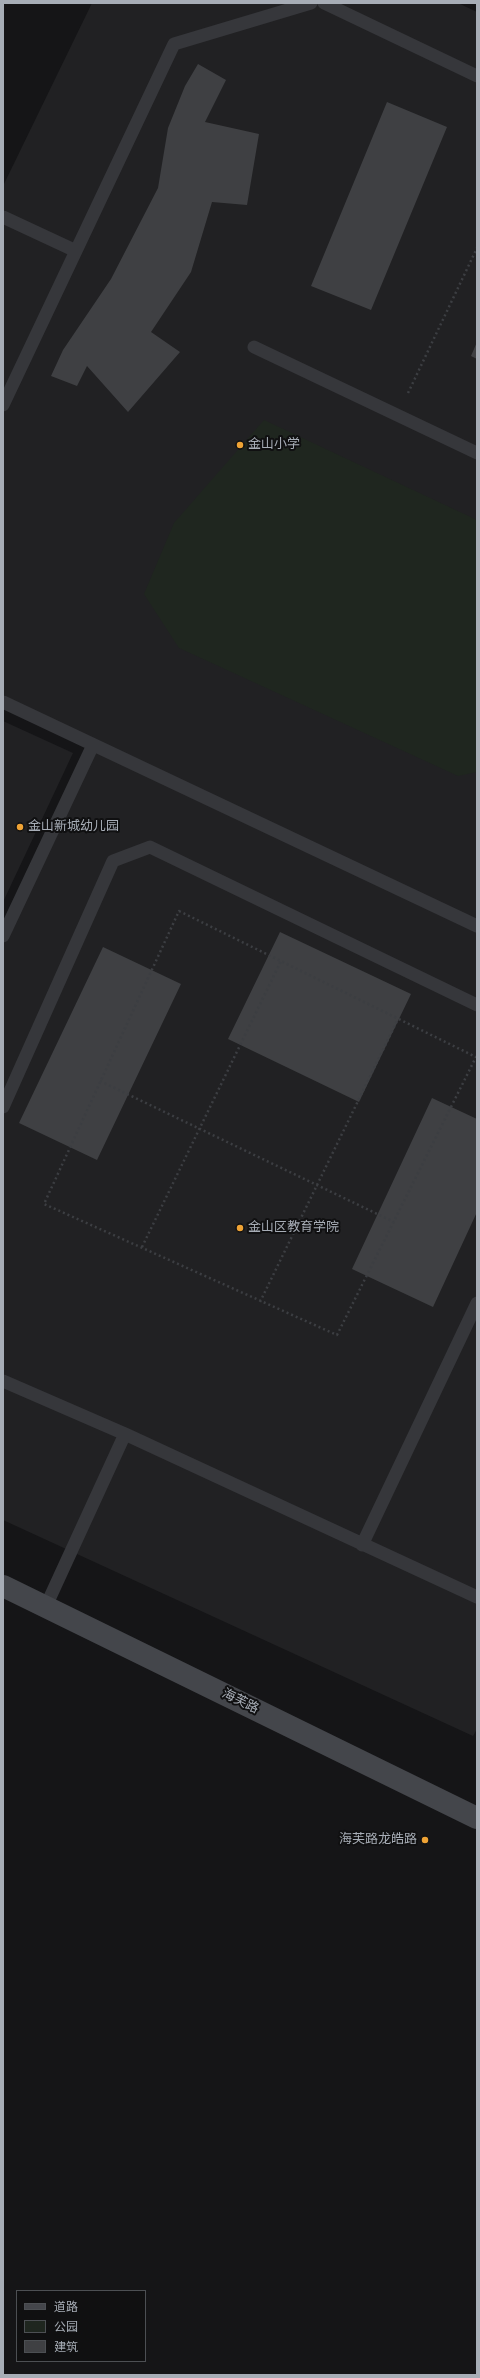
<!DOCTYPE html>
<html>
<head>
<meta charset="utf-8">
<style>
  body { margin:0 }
  #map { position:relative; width:480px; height:2378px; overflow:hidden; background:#151517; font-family:"Source Sans 3","Noto Sans SC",sans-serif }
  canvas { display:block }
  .frame { position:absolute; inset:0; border:4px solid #a7adb6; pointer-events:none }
  .legend { position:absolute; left:16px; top:2290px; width:130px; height:72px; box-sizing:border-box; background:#101011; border:1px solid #4c4f53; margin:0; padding:5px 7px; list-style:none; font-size:12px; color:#a7adb6 }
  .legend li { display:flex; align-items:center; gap:8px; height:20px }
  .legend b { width:20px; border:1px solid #4c4f53 }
</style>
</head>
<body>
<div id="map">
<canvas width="480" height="2378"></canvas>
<div class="frame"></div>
<ul class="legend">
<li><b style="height:5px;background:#44464b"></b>道路</li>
<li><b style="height:11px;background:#1f261f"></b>公园</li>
<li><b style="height:11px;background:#3f4043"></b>建筑</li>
</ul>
</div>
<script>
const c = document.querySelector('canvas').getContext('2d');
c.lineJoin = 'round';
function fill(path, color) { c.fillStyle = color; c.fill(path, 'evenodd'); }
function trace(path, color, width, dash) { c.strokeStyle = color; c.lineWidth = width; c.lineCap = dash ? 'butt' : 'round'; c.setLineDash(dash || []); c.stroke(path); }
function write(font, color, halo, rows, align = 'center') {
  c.font = font + ' "Source Sans 3","Noto Sans SC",sans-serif'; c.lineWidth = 4; c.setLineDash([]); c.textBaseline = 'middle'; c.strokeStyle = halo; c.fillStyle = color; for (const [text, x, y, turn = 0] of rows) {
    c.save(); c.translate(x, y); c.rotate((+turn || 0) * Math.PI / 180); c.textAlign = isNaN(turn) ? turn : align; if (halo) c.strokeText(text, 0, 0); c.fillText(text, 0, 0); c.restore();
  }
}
const built = new Path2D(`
  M92,3H458L477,12V1729L473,1736L3,1520V936L92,746L3,704V186Z
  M3,721L73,753L3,902Z`);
const green = new Path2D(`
  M264,420L477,520V772L458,776L179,648L144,594L174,523Z`);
const building = new Path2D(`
  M198,64L226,80L205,122L259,134L247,205L212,202L191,272L151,332L180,352L128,412L87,366L77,386L51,376L63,350L111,279L158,188L168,128L185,86Z
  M387,102L447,127L371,310L311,286Z
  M477,342V359L471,356Z
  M280,932L411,994L359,1102L228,1039Z
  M103,947L181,984L97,1160L19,1123Z
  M432,1098L477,1119V1212L433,1307L352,1269Z`);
const path = new Path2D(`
  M408,393L477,248
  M179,911L476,1057L337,1335L44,1204Z
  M100,1081L394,1222
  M142,1247L281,961
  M260,1302L398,1019`);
const lane = new Path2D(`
  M324,3L477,76
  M3,217L76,251
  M254,347L477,453
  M3,405L174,44L311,3
  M3,702L477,926
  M3,936L93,745
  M3,1107L113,861L150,847L477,1005
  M3,1381L125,1434L477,1597
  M362,1545L477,1303
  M46,1606L125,1434`);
const secondary = new Path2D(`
  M3,1586L477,1818`);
const markers = [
  [240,445,4,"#efa335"],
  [20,827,4,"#efa335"],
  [240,1228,4,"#efa335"],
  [425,1840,4,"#efa335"]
];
const poiNames = [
  ["金山小学",248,445],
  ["金山新城幼儿园",28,827],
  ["金山区教育学院",248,1228],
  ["海芙路龙皓路",417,1840,"right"]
];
const streetNames = [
  ["海芙路",240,1702,26]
];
fill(built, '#212123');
fill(green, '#1f261f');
fill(building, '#3f4043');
trace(path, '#3c3e42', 2.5, [2, 3]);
trace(lane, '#36373b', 13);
trace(secondary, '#44464b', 22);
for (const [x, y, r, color] of markers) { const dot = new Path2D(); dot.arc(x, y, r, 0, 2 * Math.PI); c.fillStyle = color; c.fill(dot); trace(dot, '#101011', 1.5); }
write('13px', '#a7adb6', '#101011', poiNames, 'left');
write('13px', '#a7adb6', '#101011', streetNames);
</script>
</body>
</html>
